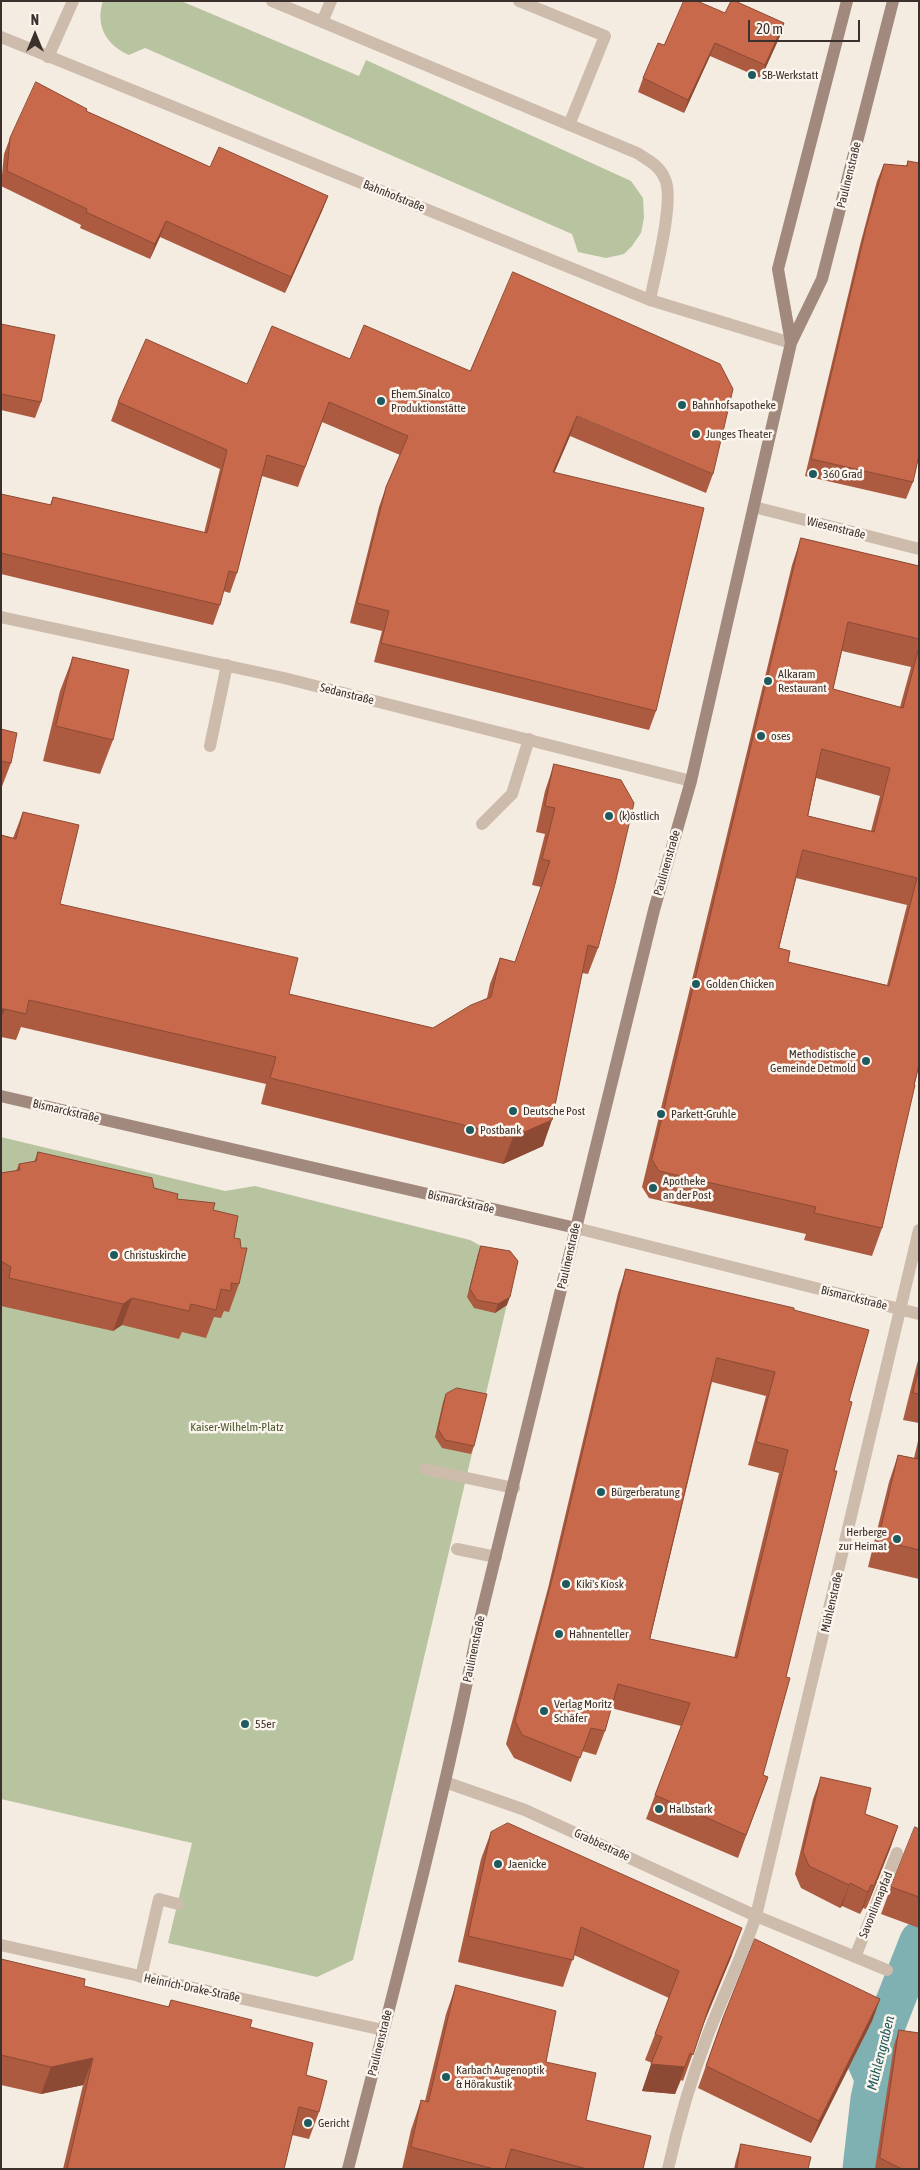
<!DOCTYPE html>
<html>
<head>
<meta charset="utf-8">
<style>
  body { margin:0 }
  #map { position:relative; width:920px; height:2170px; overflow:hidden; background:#f4ebe1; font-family:"Asap Condensed",sans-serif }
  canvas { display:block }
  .frame { position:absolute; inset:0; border:2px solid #3b302b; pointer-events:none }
  .north { position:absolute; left:10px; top:10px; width:50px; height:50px; -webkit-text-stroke:4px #fbf5ee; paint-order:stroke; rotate:0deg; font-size:14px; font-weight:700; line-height:20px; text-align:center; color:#3b302b }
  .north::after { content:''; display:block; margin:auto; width:18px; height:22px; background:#3b302b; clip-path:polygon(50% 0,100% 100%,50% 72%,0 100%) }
  .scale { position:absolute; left:748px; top:20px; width:112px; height:22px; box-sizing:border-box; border:2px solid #3b302b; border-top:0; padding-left:6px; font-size:15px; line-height:18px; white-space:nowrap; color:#3b302b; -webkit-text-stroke:4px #fbf5ee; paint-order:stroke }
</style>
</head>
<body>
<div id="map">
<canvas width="920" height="2170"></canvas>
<div class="frame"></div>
<div class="north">N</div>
<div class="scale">20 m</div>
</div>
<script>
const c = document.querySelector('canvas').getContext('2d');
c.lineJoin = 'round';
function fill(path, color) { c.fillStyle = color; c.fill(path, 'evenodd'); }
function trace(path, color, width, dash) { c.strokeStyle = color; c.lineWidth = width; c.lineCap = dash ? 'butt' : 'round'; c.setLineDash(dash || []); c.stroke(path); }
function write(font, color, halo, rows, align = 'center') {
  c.font = font + ' "Asap Condensed",sans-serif'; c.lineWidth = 5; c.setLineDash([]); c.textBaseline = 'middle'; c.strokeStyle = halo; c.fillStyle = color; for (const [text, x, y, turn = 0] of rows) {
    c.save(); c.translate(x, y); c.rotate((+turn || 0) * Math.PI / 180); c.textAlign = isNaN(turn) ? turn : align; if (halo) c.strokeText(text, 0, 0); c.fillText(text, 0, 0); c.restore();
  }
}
const green = new Path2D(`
  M103,1H181L359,76L366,60L631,181L643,198L644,218L641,233L632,246L624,254L606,258L578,252L572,234L145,48L129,55C106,45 95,25 103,1Z
  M1,1137L225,1191L255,1186L470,1240L507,1260L515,1270L353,1960L317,1977L168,1943L192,1843L1,1799Z`);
const water = new Path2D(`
  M872,2022L897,2032L894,2045L875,2169H850L857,2088L848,2068Z`);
const canal = new Path2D(`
  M862,2169L870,2099L886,2025L919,1941`);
const lane = new Path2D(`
  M272,1L637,153C648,160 660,166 665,179C675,200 655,274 650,300
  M519,1L605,36L569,125
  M322,22L331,1
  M48,57L73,1
  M210,746L227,665
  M482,824L512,794L529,739
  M425,1469L514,1488
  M457,1549L496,1557
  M855,1957L897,1853
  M141,1977L159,1899L178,1904
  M668,2169C678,2124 691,2079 707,2037C723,1996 742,1957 756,1916`);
const street = new Path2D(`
  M1,37L650,300L791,343
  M754,507L919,549
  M1,617L284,678L691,781
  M576,1228L919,1314
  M445,1782L525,1810L756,1916L887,1970
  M756,1916L919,1230
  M1,1945L383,2030`);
const secondary = new Path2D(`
  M791,343L778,269L847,1
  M1,1096L576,1228
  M348,2169C394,1989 442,1810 478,1628L654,910L691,781L791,343L822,279L893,1`);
const wall = new Path2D(`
  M725,13L784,23L780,36L761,78L710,56L684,113L638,92L643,78L664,45Z
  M86,111L210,167L328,196L322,211L285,293L160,237L150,259L80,228L81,225L1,186L4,154L10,138Z
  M908,161L913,482L906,499L805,476L860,245L877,181L884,164L906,166Z
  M1,324L41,402L35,418L1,410Z
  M350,359L470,371L713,474L706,493L570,436L554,473L656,711L649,730L374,662L382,631L350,623L379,507L386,487L400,455L322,422L298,487L262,476L237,573L230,593L223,591L220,605L213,625L1,574V494L50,505L53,497L204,533L220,469L111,421L118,402L247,384Z
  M801,538L919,566V1065L882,1228L872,1256L804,1240L806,1234L649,1198L642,1187L792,565ZM842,651L911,667L900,707L833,689ZM816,778L880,796L871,831L808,816ZM796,878L907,905L887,985L788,962L779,948Z
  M73,657L113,740L100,774L43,761L60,691Z
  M1,729L11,763L1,789Z
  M554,764L598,948L588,974L582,973L543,1146L503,1164L261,1104L266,1084L21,1027L16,1040L1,1037V835L13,838L23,812L60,904L289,994L433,1028L487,998L490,984L500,958L515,962L541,887L532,885L545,834L536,832L545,791Z
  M38,1152L154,1188L177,1199L213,1210L234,1238L239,1284L229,1312L224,1311L221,1318L214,1317L206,1338L182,1332L179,1339L122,1325L113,1331L1,1306V1173L16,1171L19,1164L34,1162Z
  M481,1246L507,1305L495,1313L474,1308L467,1297L478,1254Z
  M626,1269L794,1310L849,1401L834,1471L763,1775L768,1777L738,1858L646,1819L681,1726L611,1708L605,1731L596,1755L582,1751L571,1782L514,1758L506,1744L548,1588L618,1293ZM712,1382L766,1396L748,1465L779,1473L734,1658L650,1639Z
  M919,1358V1423L903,1420L917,1364Z
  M446,1394L474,1446L471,1454L442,1448L435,1437L443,1402Z
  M919,1437V1579L868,1567L889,1482L898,1455L914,1458Z
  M821,1777L865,1814L898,1826L890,1849L866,1909L863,1908L860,1914L842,1906L840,1908L801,1888L795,1874L813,1799Z
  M919,1829V1928L881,1914L891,1887Z
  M491,1832L732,1955L702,2028L683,2081L681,2080L675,2094L642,2091L652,2063L645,2060L669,1998L574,1955L563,1987L458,1962L481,1859Z
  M1,1959L84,1986L168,2007L171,2000L250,2027L306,2075L319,2112L309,2139L292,2135L284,2169H63L83,2085L41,2094L1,2085Z
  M456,1985L546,2062L586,2120L643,2169H402L411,2130L421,2100L425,2101L446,2014Z
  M880,1999L872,2021L811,2143L698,2088L723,2018Z
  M899,2030L919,2169H875L894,2045Z
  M741,2144L808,2169H734L736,2160Z`);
const shadedWall = new Path2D(`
  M784,23L780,36L761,78L765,65Z
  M715,43L710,56L684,113L688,100Z
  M328,196L322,211L285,293L291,277Z
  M166,221L160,237L150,259L155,244Z
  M577,416L570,436L546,492L553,472Z
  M1,1009H5L1,1018Z
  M552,1120L543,1146L503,1164L513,1137Z
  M510,1297L507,1305L495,1313L498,1304Z
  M132,1298L122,1325L113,1331L123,1304Z
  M898,1826L890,1849L866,1909L874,1886Z
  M850,1883L842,1906L840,1908L849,1885Z
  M871,1885L863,1908L860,1914L868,1892Z
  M742,1928L732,1955L699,2034L709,2007Z
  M880,1999L872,2021L811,2143L819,2121Z
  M690,2053L675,2094L642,2091L651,2064Z
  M93,2058L83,2085L41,2094L51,2067Z`);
const building = new Path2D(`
  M684,1H697L725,13L731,1H735L784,23L765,65L715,43L688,100L643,78L658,43L664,45Z
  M36,82L87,109L86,111L210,167L219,147L328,196L291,277L166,221L155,244L86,212L87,209L7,171L10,138Z
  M908,161L919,163V455L913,482L811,459L866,228L884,164L907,166Z
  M513,272L720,364L733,389L713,474L577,416L553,472L704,508L656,711L381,643L389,611L357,603L386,487L408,436L329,402L305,467L267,455L237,573L229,571L220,605L1,553V494L51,505L53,497L207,533L227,450L118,402L146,339L247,384L272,326L350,359L364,325L470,371Z
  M1,324L55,335L41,402L1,394Z
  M801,538L919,566V639L848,622L833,689L903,708L919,647V1065L914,1085H915L882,1228L814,1213L816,1207L659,1171L652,1160ZM822,749L890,768L874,832L808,816ZM803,850L917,878L889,986L788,962L790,951L779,948Z
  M73,657L129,670L113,740L56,726Z
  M1,729L17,733L11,763L1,761Z
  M554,764L621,780L634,803L615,884L598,948L588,945L552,1120L513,1137L270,1078L276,1057L29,1000L26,1014L5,1009H1V835L16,839L23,812L79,825L60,904L298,958L289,994L433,1028L471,1005L491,997L500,958L515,962L550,861L542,859L555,808L545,806Z
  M38,1152L152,1178L154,1188L178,1194L177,1199L215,1203L213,1210L238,1216L234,1238L240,1239L241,1248H247L239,1284L231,1283V1291L221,1289L216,1310L191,1304L189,1311L132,1298L123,1304L9,1278L11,1267L1,1261V1173L20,1170L19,1164L36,1161Z
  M481,1246L510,1251L518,1261L510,1297L498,1304L477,1300L470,1289Z
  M626,1269L794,1308V1310L869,1330L849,1401L852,1402L834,1471H837L786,1677L790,1678L763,1775L768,1777L746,1835L655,1795L690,1703L618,1684L605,1731L591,1728L580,1758L522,1735L515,1721L556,1564ZM717,1358L775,1372L756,1442L788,1450L737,1658L650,1639Z
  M919,1369V1394L913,1393Z
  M457,1388L487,1394L474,1446L445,1440L438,1429L446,1394Z
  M919,1453V1550L878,1540L898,1455L917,1459Z
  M821,1777L871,1788L865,1814L898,1826L874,1886L871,1885L868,1892L850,1883L849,1885L809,1866L803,1852Z
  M508,1823L742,1928L709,2007L693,2055L690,2053L685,2067L651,2064L662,2037L655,2034L679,1971L581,1927L573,1960L468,1936L491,1832Z
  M915,1827L919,1829V1897L891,1887Z
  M755,1939L880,1999L819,2121L706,2066L723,2018Z
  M1,1959L85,1979L84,1986L169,2007L171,2000L252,2020L250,2027L313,2043L306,2075L327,2081L319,2112L299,2107L284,2169H67L93,2058L51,2067L1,2055Z
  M456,1985L556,2011L546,2062L596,2073L586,2120L651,2136L643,2169H587L511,2149L505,2169H494L411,2147L421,2100L428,2102Z
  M899,2030L919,2033V2169H902L880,2158Z
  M741,2144L811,2157L808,2169H737Z`);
const markers = [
  [752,75,5,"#1f5a5e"],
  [381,401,5,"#1f5a5e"],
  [682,405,5,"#1f5a5e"],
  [696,434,5,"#1f5a5e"],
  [813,474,5,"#1f5a5e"],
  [768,681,5,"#1f5a5e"],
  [761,736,5,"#1f5a5e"],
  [609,816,5,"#1f5a5e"],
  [696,984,5,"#1f5a5e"],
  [866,1061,5,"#1f5a5e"],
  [513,1111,5,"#1f5a5e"],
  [661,1114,5,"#1f5a5e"],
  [470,1130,5,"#1f5a5e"],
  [653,1188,5,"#1f5a5e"],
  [114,1255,5,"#1f5a5e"],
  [601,1492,5,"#1f5a5e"],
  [897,1539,5,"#1f5a5e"],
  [566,1584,5,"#1f5a5e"],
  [559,1634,5,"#1f5a5e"],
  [544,1711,5,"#1f5a5e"],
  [245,1724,5,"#1f5a5e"],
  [659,1809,5,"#1f5a5e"],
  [498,1864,5,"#1f5a5e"],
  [446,2077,5,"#1f5a5e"],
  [308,2123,5,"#1f5a5e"]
];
const poiNames = [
  ["SB-Werkstatt",762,75],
  ["Ehem.Sinalco",391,394],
  ["Produktionstätte",391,408],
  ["Bahnhofsapotheke",692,405],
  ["Junges Theater",706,434],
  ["360 Grad",823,474],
  ["Alkaram",778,674],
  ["Restaurant",778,688],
  ["oses",771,736],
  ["(k)östlich",619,816],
  ["Golden Chicken",706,984],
  ["Methodistische",856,1054,"right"],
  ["Gemeinde Detmold",856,1068,"right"],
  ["Deutsche Post",523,1111],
  ["Parkett-Gruhle",671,1114],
  ["Postbank",480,1130],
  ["Apotheke",663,1181],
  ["an der Post",663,1195],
  ["Christuskirche",124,1255],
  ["Bürgerberatung",611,1492],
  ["Herberge",887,1532,"right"],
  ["zur Heimat",887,1546,"right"],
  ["Kiki's Kiosk",576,1584],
  ["Hahnenteller",569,1634],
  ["Verlag Moritz",554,1704],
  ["Schäfer",554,1718],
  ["55er",255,1724],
  ["Halbstark",669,1809],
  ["Jaenicke",508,1864],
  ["Karbach Augenoptik",456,2070],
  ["& Hörakustik",456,2084],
  ["Gericht",318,2123]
];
const streetNames = [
  ["Paulinenstraße",849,175,-76],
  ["Bahnhofstraße",394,196,22],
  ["Wiesenstraße",836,528,14],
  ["Sedanstraße",347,694,14],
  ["Paulinenstraße",667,863,-74],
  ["Bismarckstraße",66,1111,13],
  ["Bismarckstraße",461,1202,13],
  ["Paulinenstraße",569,1256,-77],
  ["Bismarckstraße",854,1298,14],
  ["Mühlenstraße",832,1602,-77],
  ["Paulinenstraße",474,1649,-78],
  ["Grabbestraße",602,1845,25],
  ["Savonlinnapfad",876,1905,-68],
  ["Heinrich-Drake-Straße",192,1988,12],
  ["Paulinenstraße",380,2043,-76]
];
const parkNames = [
  ["Kaiser-Wilhelm-Platz",237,1427]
];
const waterNames = [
  ["Mühlengraben",881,2053,-76]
];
fill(green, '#b8c4a0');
fill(water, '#7fb0b2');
trace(canal, '#7fb0b2', 39);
trace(lane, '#cdbbac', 12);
trace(street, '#cdbbac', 12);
trace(secondary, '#a18a7d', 12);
fill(wall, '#ac5a40');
fill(shadedWall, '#8c4a34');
fill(building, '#c8694b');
trace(building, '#8c4a34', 1);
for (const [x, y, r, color] of markers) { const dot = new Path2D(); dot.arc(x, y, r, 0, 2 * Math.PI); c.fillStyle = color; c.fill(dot); trace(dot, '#fbf5ee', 2); }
write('12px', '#3b302b', '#fbf5ee', poiNames, 'left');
write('12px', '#3b302b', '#fbf5ee', streetNames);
write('12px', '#4a5a2e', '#fbf5ee', parkNames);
write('italic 14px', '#1f5a5e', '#fbf5ee', waterNames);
</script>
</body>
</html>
